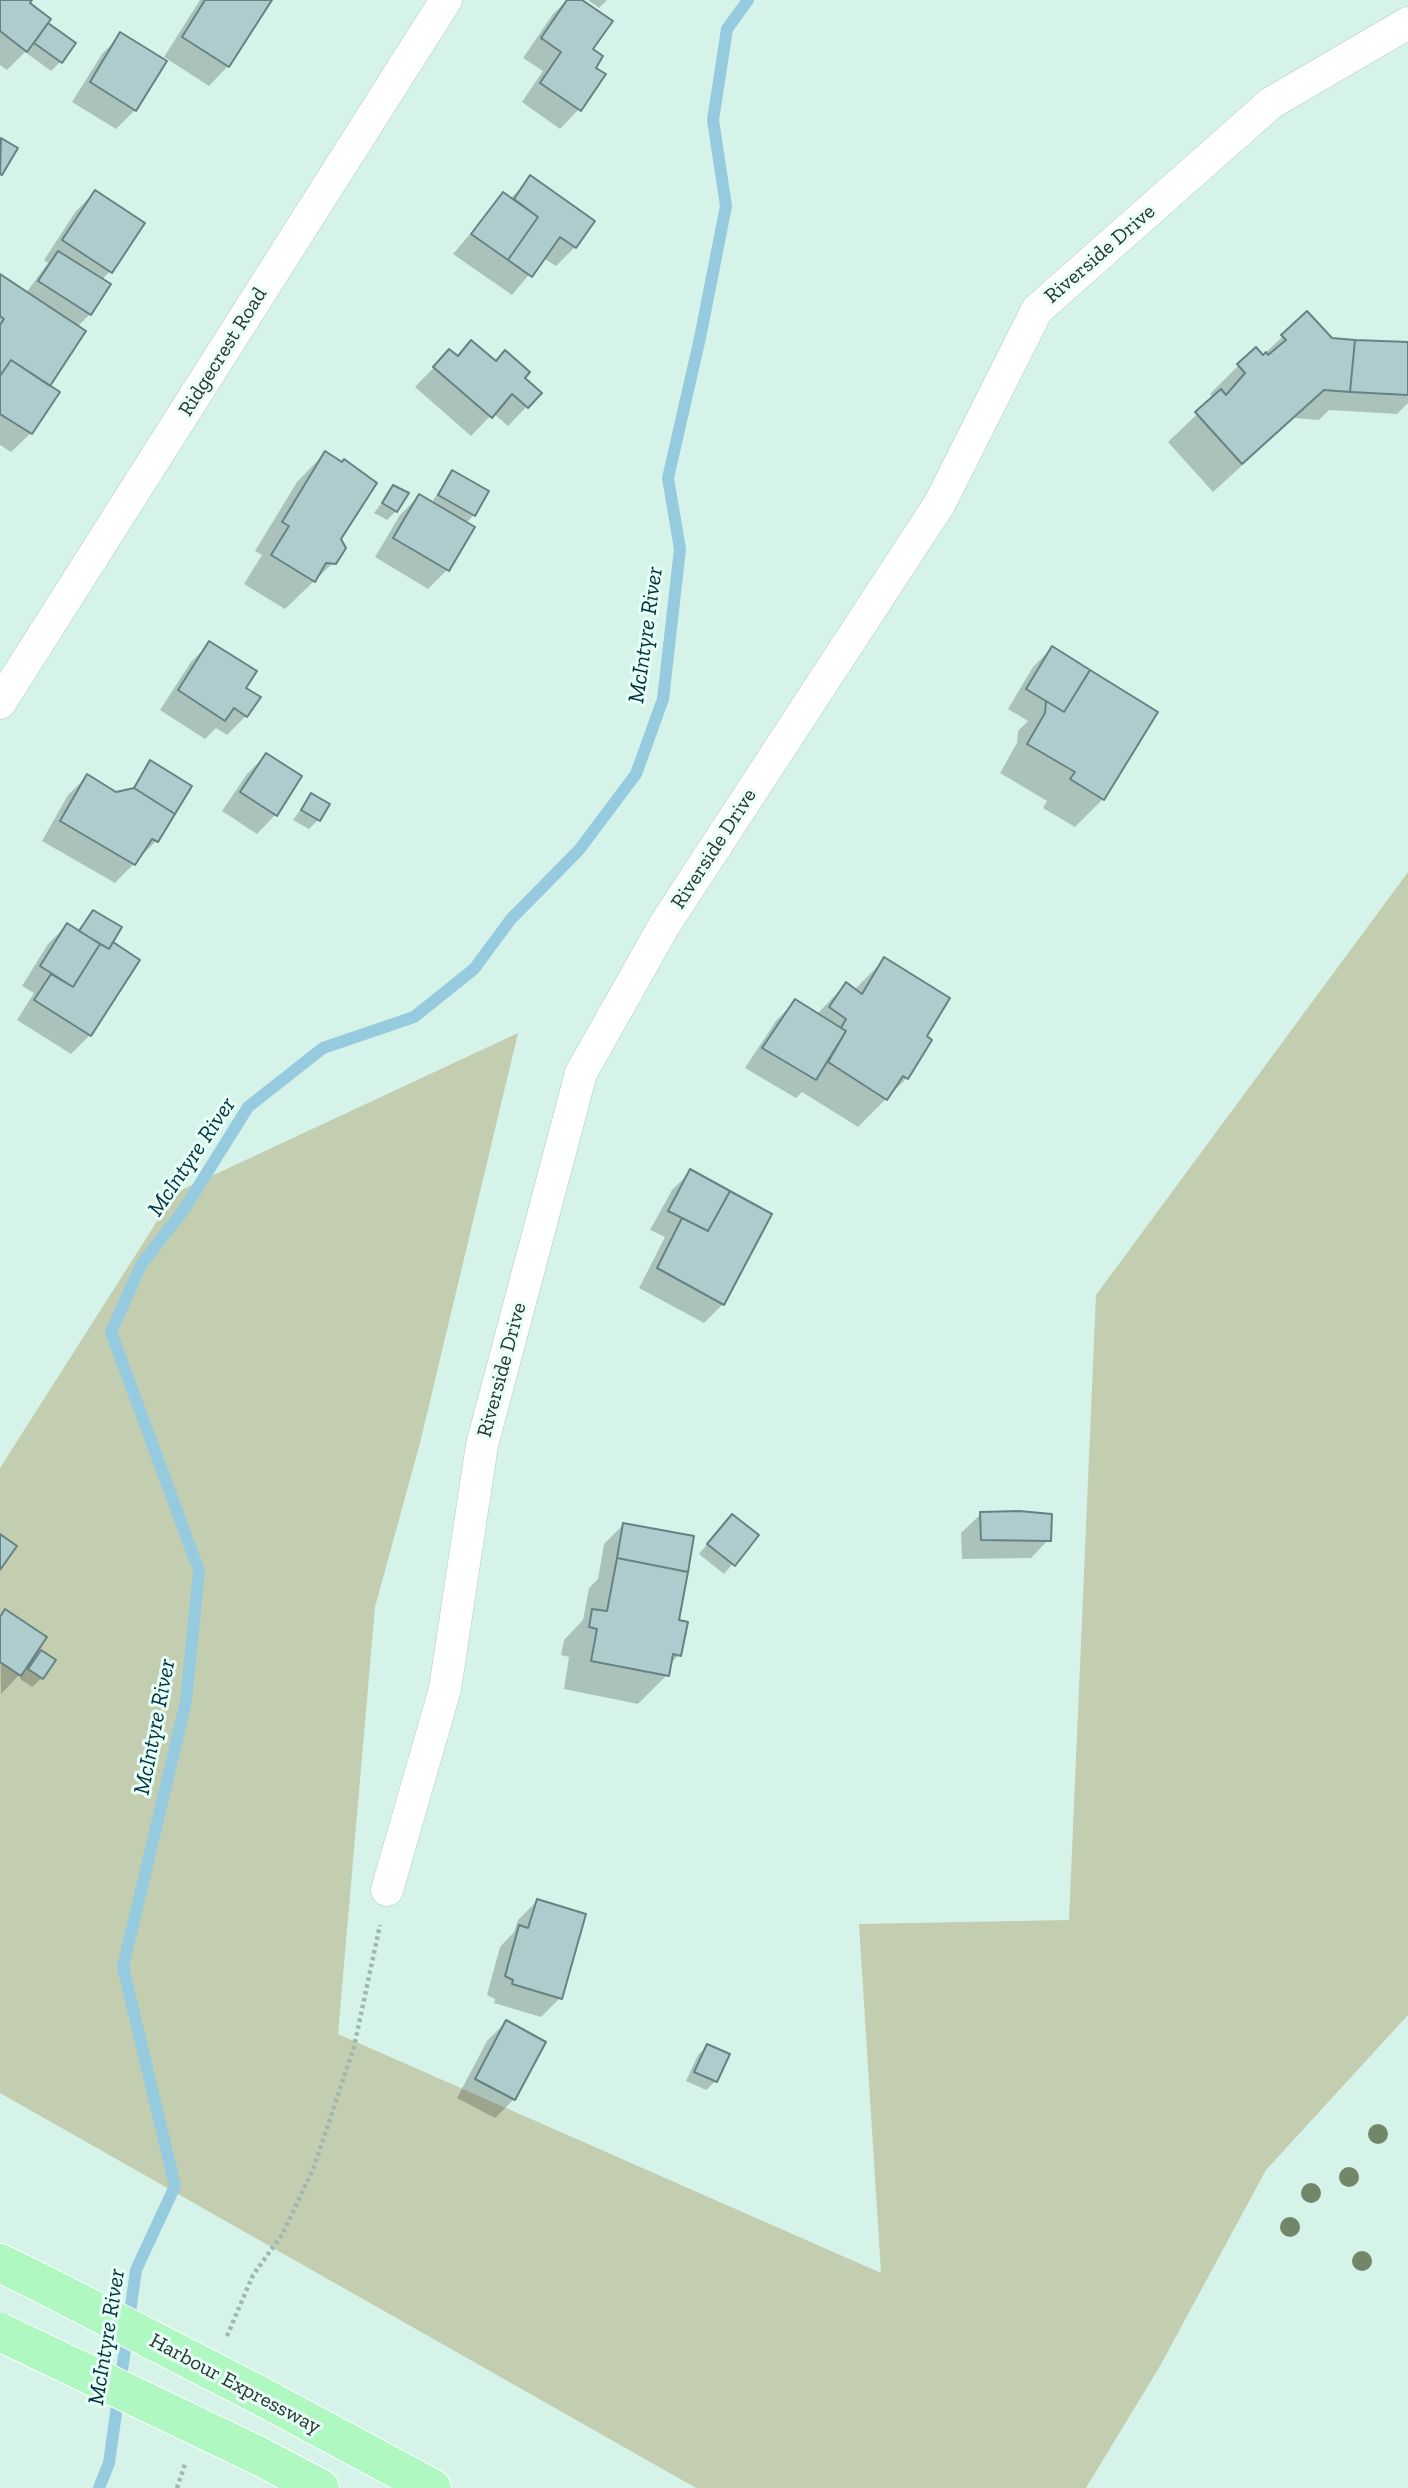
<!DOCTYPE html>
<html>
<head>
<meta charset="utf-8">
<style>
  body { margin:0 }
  canvas { display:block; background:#d6f3e9 }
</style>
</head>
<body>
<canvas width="1408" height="2488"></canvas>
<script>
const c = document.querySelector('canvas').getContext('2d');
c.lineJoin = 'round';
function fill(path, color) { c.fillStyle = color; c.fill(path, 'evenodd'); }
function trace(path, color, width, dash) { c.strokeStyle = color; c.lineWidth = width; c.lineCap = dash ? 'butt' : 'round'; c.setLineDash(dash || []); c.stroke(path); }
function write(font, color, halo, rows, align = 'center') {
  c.font = font + ' "Zilla Slab",serif'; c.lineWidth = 6; c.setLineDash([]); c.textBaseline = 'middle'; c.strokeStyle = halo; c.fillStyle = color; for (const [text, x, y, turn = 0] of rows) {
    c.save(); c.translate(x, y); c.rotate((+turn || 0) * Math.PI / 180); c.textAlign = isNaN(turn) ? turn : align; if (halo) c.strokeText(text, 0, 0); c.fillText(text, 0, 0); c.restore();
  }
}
const green = new Path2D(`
  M1408,872V2015L1266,2170L1160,2366L1086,2488H696L0,2093V1468L175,1193L518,1033L420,1443L375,1607L338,2034L881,2273L859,1924L1069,1920L1096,1295Z`);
const shadow = new Path2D(`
  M0,0H30L27,4L60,62L51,71L25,52L7,70L0,65Z
  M200,0H270L228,66L209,86L164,57Z
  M567,0H579L593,68L579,109L560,129L522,102L543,71L523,58L553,14Z
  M588,0H607L599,8Z
  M121,35L135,110L116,129L72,102L102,54Z
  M530,178L593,222L575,247L556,266L543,258L512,295L453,254L504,194L510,199Z
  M95,192L110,271L102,280L90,314L77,327L48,386L57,393L31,433L11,452L0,445V276L26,293L48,263L44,260L76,211Z
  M1307,314L1331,340L1408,344V403L1397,414L1329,410L1319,420L1294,418L1213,492L1168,442L1214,398L1210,394L1238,366L1256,350L1262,356Z
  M471,342L540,393L508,426L493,413L471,436L415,387L449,352L456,357Z
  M325,453L365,474L339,539L334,562L285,609L244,584L262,555L255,551L297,482Z
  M452,473L474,515L466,523L473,528L447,570L428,589L375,557L400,515L419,496L431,503Z
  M394,487L396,511L387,520L374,513Z
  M210,643L244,688L246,716L227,735L216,728L205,739L160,710L191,662Z
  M1052,648L1103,799L1075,827L1043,808L1047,801L1000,773L1017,743L1018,731L1028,721L1008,709L1033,667Z
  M266,755L276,814L257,834L222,811L247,774Z
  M151,763L189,787L156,841L115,883L42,841L68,795L87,776L116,794L130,791Z
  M311,795L318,820L309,829L293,820Z
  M93,912L119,928L106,950L113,945L90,1035L71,1054L17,1020L34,993L22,986L48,944L67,925L77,931Z
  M885,959L925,1037L907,1078L858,1127L802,1092L796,1098L745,1068L776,1021L795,1001L816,1015L846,984L854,990Z
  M691,1171L723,1304L704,1323L639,1288L665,1237L650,1230L672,1190Z
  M981,1514L1050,1538L1031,1558L962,1559L961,1533Z
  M623,1525L677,1622L679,1655L669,1665L667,1675L638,1704L564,1689L569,1657L561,1655L564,1640L583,1620L589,1588L598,1579L604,1544Z
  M723,1525L757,1536L724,1574L699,1554Z
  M5,1611L27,1664L41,1652L42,1678L32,1687L20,1679L23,1671L1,1694L0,1617Z
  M537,1901L560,1998L541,2017L494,2003L495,1999L487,1995L500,1947L514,1932L518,1920Z
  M506,2022L514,2099L495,2118L457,2098L487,2041Z
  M707,2046L716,2081L706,2090L686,2081L698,2055Z`);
const stream = new Path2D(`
  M99,2488L109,2463L136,2270L175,2186L123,1967L186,1701L199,1571L111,1332L141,1265L185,1208L248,1107L323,1048L414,1017L474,969L511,919L579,850L636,774L663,699L680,549L668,478L700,338L726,206L713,120L727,29L748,0`);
const building = new Path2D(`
  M0,0H32L30,3L51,19L27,52L0,31Z
  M205,0H272L229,67L182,37Z
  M567,0H582L613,21L593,49L603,56L596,68L606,74L581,111L540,83L561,52L541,38Z
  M48,23L76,43L62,63L34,43Z
  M120,32L167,61L136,111L90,82Z
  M1,138L18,148L2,175L0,174Z
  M530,175L595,221L576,248L560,237L532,277L508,260L538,217L514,199Z
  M95,190L145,223L112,273L62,240Z
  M503,192L538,217L508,260L471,234Z
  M58,251L111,284L91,315L38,281Z
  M0,274L86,331L50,386L11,360L0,376V325L4,319L0,316Z
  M1307,311L1332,338L1355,340L1350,392L1324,390L1242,464L1195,412L1221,389L1226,395L1245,373L1237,364L1256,347L1263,355L1266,352L1268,355L1286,340L1281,335Z
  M471,340L496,361L505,350L530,372L525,378L542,393L528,408L512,394L492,418L433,367L449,349L458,356Z
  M1355,340L1408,342V395L1350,392Z
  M11,360L60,392L32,434L0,414V376Z
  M325,451L342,462L344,459L377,483L341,539L346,548L336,564L326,563L315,582L271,555L289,526L282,522Z
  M452,470L489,491L475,516L438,495Z
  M393,485L409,493L397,512L382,503Z
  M419,494L475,527L449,571L393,538Z
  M209,641L257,671L246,688L261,697L247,717L234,708L225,721L178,690Z
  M1052,646L1090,670L1064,712L1026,689Z
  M1090,670L1158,712L1104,800L1070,779L1075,772L1027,744L1045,713L1046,701L1064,712Z
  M266,753L302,776L277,816L240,792Z
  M150,760L192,786L175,814L134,788Z
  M87,774L116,792L134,788L175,814L158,842L152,839L135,865L60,821Z
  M311,793L330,804L320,821L301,810Z
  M93,910L122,927L109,949L79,931Z
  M67,923L100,944L73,987L40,966Z
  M113,942L140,960L91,1036L34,1000L51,974L73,987L100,944L109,949Z
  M884,957L950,998L927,1036L932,1040L908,1079L903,1076L887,1100L828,1062L846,1031L841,1028L846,1019L829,1007L846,982L862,994Z
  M795,999L846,1031L816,1080L762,1048Z
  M690,1169L730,1191L708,1231L668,1211Z
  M730,1191L772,1214L724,1305L657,1268L682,1218L708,1231Z
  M1019,1511L1052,1514L1051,1541L981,1540L980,1512Z
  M732,1514L759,1535L735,1566L707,1544Z
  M623,1523L694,1536L688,1572L617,1558Z
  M0,1534L17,1546L0,1570Z
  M617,1558L688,1572L679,1620L688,1622L681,1656L673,1654L669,1676L591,1661L597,1629L589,1627L592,1609L607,1611Z
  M5,1609L47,1637L21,1676L0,1662V1617Z
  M41,1650L56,1660L43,1679L28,1669Z
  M537,1899L586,1914L562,1999L512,1984L513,1980L505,1976L519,1925L528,1928Z
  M506,2020L546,2042L515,2100L475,2079Z
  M707,2044L730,2054L717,2082L694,2072Z`);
const path = new Path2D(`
  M227,2336L253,2275L282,2235L314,2167L354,2047L380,1925
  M177,2488L185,2464`);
const minor = new Path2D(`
  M0,703L446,0
  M387,1890L445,1689L482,1445L581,1073L665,924L940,503L1037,310L1271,103L1408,23`);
const primary = new Path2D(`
  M0,2263L39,2282
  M255,2393L432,2488
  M257,2455L320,2488`);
const primaryBridge = new Path2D(`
  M39,2282L255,2393
  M0,2332L257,2455`);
const trees = [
  [1378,2134],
  [1349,2177],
  [1311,2193],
  [1290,2227],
  [1362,2261]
];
const streetNames = [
  ["Riverside Drive",1100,254,-41],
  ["Ridgecrest Road",223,352,-58],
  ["Riverside Drive",714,849,-57],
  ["Riverside Drive",502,1370,-75],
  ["Harbour Expressway",235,2384,28]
];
const waterNames = [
  ["McIntyre River",646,635,-82],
  ["McIntyre River",192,1157,-56],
  ["McIntyre River",155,1727,-79],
  ["McIntyre River",107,2337,-81]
];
fill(green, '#c3ceb1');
fill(shadow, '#0003');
trace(stream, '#96cbdf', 12);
fill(building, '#aecccd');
trace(building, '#668283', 2);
trace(minor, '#afcbc2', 33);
trace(primary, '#fff', 40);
trace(path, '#a0b7af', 4.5, [3.5, 3.5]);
trace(minor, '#fff', 32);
trace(primary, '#b0f8c1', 38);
trace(primaryBridge, '#fff', 40, []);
trace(primaryBridge, '#b0f8c1', 38);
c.fillStyle = '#728769';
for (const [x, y] of trees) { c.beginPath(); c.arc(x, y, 10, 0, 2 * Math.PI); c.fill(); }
write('21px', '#293431', '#e8fff7', streetNames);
write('italic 23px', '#00313f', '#e8fff7', waterNames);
</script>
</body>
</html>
